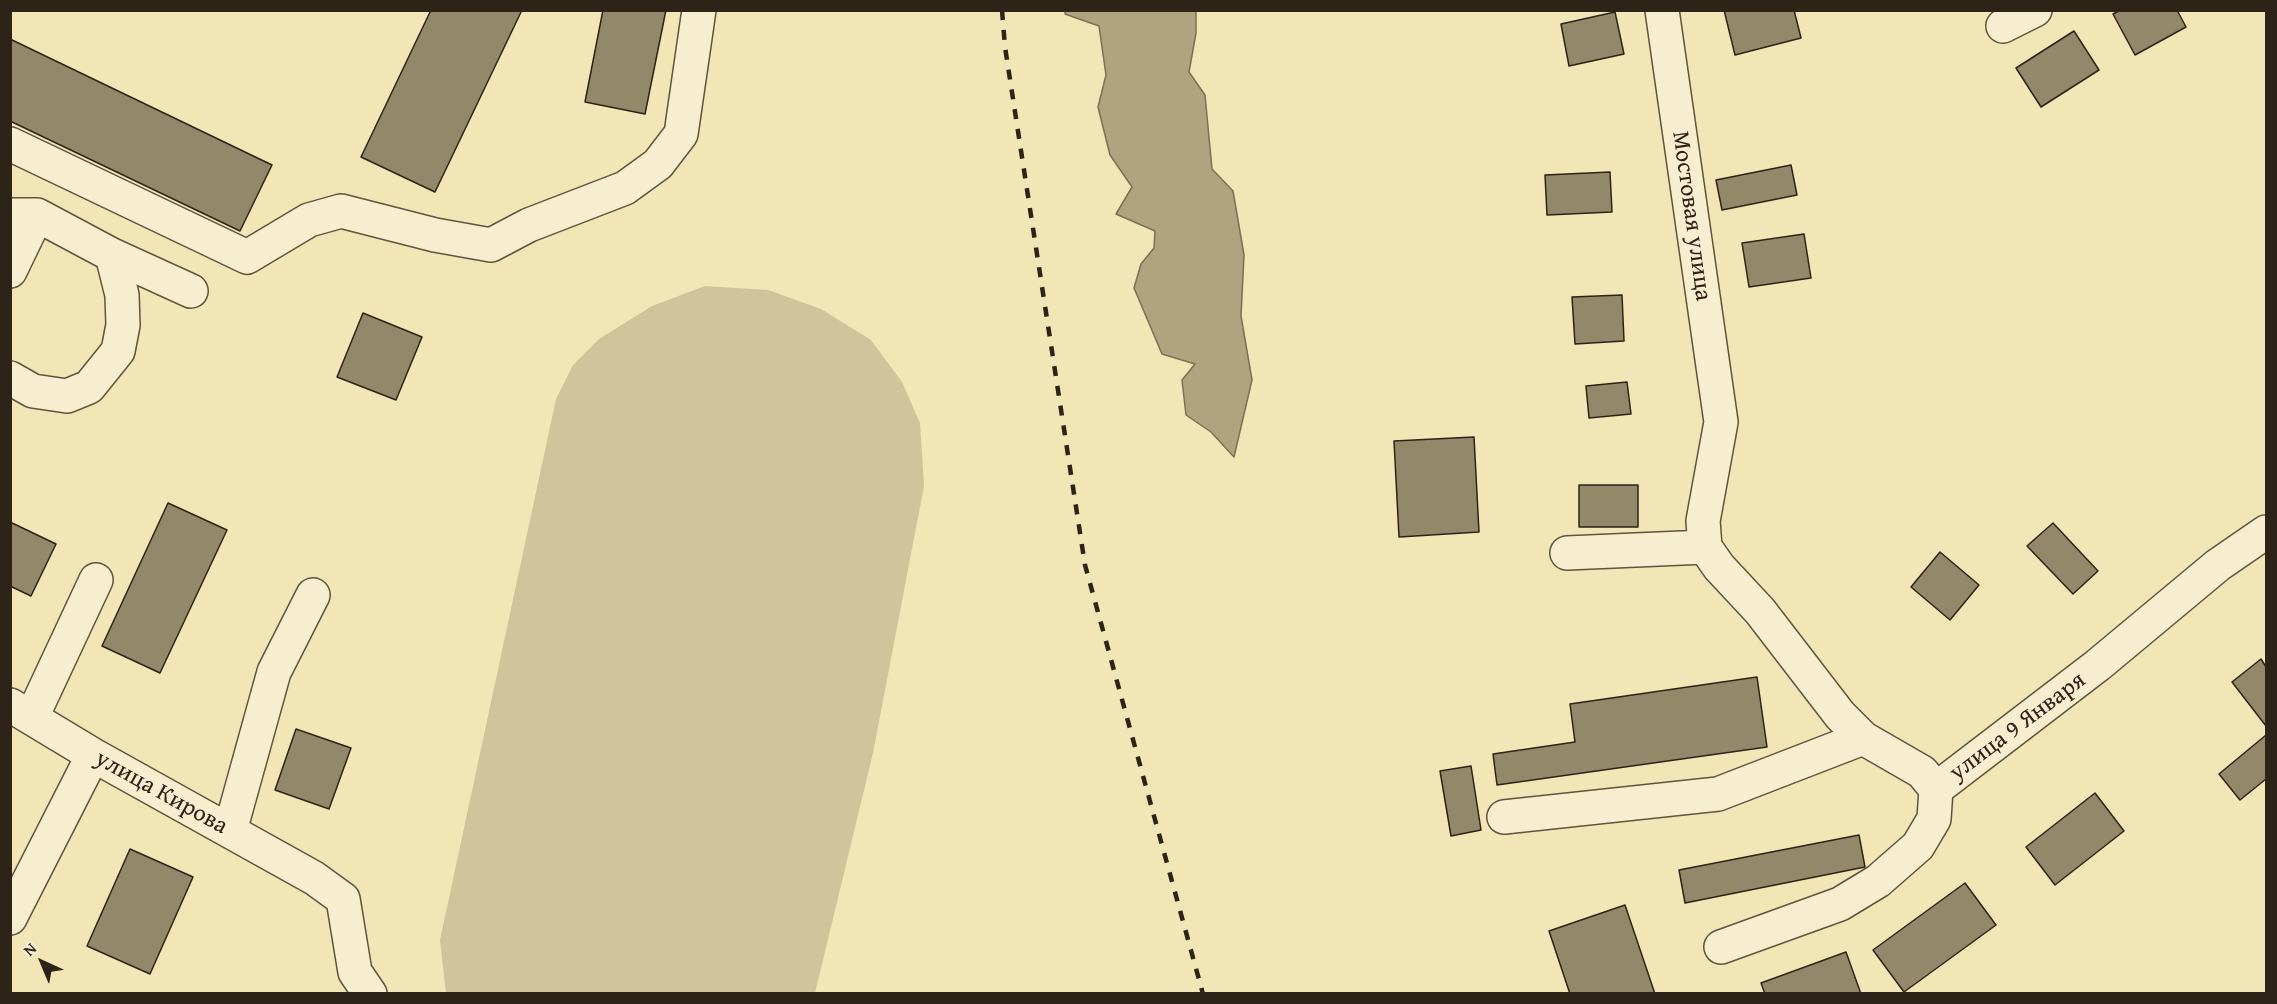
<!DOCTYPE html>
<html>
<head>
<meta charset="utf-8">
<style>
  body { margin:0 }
  #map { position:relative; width:2277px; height:1004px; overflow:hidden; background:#f2e5b6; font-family:"Gentium Book Plus",serif }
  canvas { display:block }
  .frame { position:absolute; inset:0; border:12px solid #2e2317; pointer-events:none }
  .north { position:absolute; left:12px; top:932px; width:60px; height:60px; -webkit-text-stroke:4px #f7eed0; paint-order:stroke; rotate:316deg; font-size:16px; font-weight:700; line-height:24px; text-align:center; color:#2e2317 }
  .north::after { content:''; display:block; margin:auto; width:21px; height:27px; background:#2e2317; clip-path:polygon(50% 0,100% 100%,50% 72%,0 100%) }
</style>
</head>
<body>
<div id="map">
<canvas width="2277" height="1004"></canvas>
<div class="frame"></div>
<div class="north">N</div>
</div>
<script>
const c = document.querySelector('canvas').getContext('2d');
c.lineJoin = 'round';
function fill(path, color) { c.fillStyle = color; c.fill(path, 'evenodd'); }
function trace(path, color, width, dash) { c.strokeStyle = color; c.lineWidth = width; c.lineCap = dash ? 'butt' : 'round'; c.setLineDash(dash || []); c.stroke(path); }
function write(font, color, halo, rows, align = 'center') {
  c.font = font + ' "Gentium Book Plus",serif'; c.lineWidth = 6; c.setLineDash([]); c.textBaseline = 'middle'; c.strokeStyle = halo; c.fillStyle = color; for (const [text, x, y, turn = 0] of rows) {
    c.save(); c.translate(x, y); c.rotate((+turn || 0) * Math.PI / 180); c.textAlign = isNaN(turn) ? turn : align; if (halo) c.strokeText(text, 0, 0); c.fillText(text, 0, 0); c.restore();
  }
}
const green = new Path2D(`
  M705,286L768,290L821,309L871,340L902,382L920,423L924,486L873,753L815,993H446L440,940L556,399L573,365L599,339L652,306Z`);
const water = new Path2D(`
  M1065,11H1196V33L1189,72L1205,95L1212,169L1233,191L1244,255L1241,316L1252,380L1234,457L1211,432L1186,415L1182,380L1195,364L1162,354L1134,288L1141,264L1154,248L1155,231L1116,214L1132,187L1110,155L1098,107L1106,75L1099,26L1065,14Z`);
const building = new Path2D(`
  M431,10H522L435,192L361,157Z
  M603,10H666L645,114L585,102Z
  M1724,10H1794L1801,38L1735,55Z
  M2121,10H2177L2186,27L2135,55L2113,14Z
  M1615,12L1624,54L1569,66L1561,24Z
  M2074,31L2099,70L2041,107L2016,68Z
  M10,39L272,165L240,231L10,121Z
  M1791,165L1797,195L1722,210L1716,180Z
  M1610,172L1612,212L1547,215L1545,175Z
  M1804,234L1811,278L1749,287L1742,243Z
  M1622,295L1624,341L1575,344L1572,297Z
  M363,313L422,337L396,400L337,377Z
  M1627,382L1631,414L1589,418L1586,386Z
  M1474,437L1479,532L1399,537L1394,441Z
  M1579,485H1638V527H1579Z
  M168,503L227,530L160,673L102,646Z
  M10,522L56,544L31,596L10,586Z
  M2053,523L2098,571L2073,594L2027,546Z
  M1940,552L1979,585L1950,620L1911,587Z
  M2261,659L2266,667V726L2232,682Z
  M1757,677L1767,747L1497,785L1493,754L1575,742L1570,704Z
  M296,729L351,748L329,809L275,790Z
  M2266,735V779L2240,800L2219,774Z
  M1471,766L1481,830L1451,836L1440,771Z
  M2095,793L2124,831L2055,885L2026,847Z
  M1859,835L1865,867L1685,903L1679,870Z
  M130,849L193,877L150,974L87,946Z
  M1965,883L1996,925L1904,992L1873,950Z
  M1625,905L1655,994H1570L1549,931Z
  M1846,952L1861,994H1765L1761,983Z`);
const minor = new Path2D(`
  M1662,10L1721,422L1703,521L1705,547L1719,567L1760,611L1840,715L1863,738L1922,772L1936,789
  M2003,26L2035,10
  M10,144L247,257L309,220L341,211L435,235L491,245L529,225L625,188L658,164L681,134L699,10
  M10,215H37L112,255L191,291
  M10,271L37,215
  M10,378L33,391L67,396L89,387L118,351L123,325L122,295L112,255
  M1567,553L1705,547
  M10,705L93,755L314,878L343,899L355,972L370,994
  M32,717L96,580
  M1504,817L1718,794L1863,738
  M230,831L274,672L313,595
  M10,918L93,755
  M1721,947L1840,904L1878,881L1918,846L1934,819L1936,789L2098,665L2218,565L2266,532`);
const rail = new Path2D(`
  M1002,10L1005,47L1085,565L1203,994`);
const streetNames = [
  ["Мостовая улица",1691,216,82],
  ["улица 9 Января",2018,727,-37],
  ["улица Кирова",161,793,29]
];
fill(green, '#d1c49b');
fill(water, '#afa380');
trace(water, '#7b7056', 1.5);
fill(building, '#94886a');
trace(building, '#2e2317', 1.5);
trace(minor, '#5f543f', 36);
trace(minor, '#f7eed0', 33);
trace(rail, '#2e2317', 4.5, [10, 10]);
write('24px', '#2e2317', '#f7eed0', streetNames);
</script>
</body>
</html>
